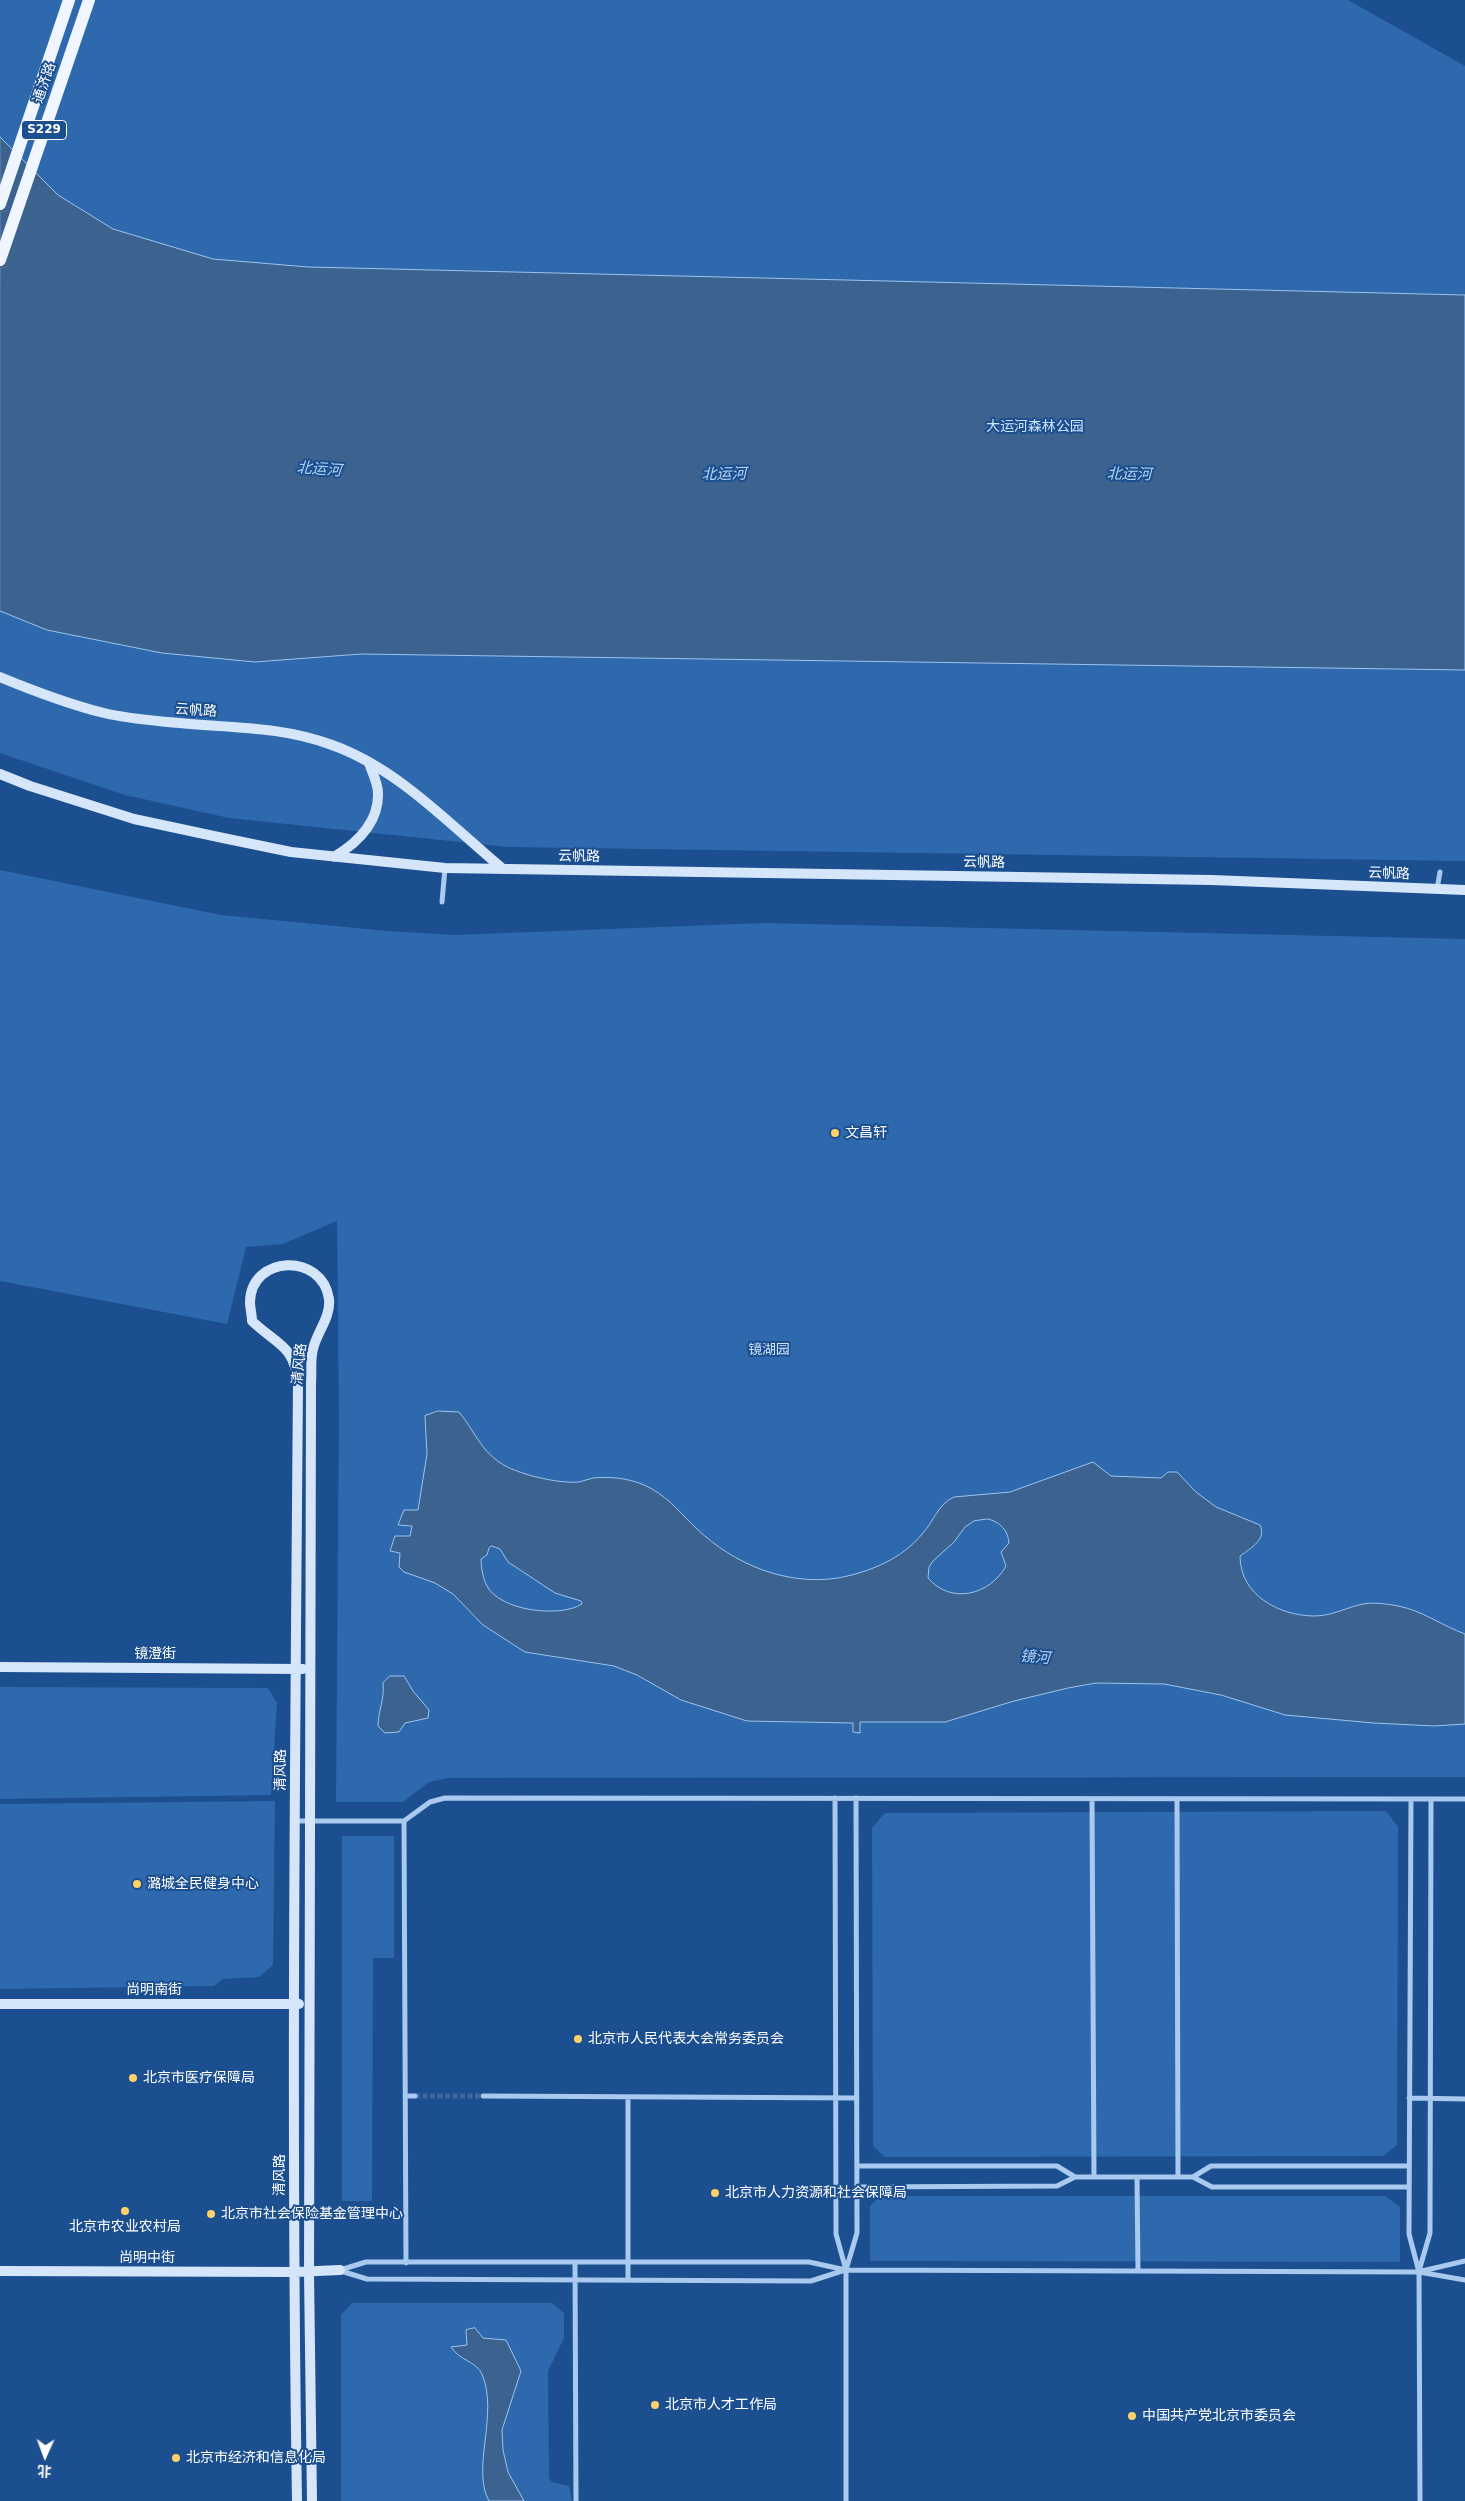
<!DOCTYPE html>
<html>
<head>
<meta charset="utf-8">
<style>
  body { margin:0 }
  #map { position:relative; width:1465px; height:2501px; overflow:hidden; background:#1b4f8f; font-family:"DejaVu Sans","Noto Sans SC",sans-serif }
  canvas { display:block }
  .north { position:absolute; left:20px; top:2431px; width:50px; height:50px; -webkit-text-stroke:4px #1b4f8f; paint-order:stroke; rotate:182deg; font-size:14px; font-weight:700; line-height:20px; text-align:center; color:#fff }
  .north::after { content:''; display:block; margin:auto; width:18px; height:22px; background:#fff; clip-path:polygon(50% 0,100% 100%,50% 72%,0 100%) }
</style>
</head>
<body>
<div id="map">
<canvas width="1465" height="2501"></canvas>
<div class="north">北</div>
</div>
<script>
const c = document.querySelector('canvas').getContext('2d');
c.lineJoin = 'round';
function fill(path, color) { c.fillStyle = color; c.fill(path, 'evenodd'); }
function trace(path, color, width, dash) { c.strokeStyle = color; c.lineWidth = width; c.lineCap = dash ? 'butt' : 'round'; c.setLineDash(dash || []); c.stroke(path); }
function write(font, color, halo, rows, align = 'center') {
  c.font = font + ' "DejaVu Sans","Noto Sans SC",sans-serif'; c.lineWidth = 4; c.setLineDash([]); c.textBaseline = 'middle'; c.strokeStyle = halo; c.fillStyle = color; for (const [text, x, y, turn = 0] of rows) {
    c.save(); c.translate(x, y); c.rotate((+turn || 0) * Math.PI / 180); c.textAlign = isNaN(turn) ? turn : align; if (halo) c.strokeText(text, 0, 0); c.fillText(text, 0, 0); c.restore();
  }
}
const green = new Path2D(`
  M0,0H1348L1465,66V861L508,847L229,818L125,795L0,753Z
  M0,870L221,915L387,931L454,935L764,923L1465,939V1777L448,1778L429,1782L403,1802H336L339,1418L337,1221L283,1244L246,1247L227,1324L0,1281Z
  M0,1687L268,1688L277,1703L271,1795L0,1799Z
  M275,1801L273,1965L259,1977L223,1979L214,1986L0,1989V1804Z
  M1386,1811L1398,1827L1397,2145L1383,2156L885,2157L873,2146L872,1828L885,1813Z
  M342,1836H394V1958H373L372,2201H342Z
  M880,2196H1385L1400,2207V2262L870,2261V2206Z
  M352,2303H552L564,2313V2338L548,2371L549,2478L552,2482L569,2486L572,2501H341V2315Z`);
const water = new Path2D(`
  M0,137L58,195L113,229L213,259L308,267L1465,295V670L361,654L255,662L162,653L47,630L0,611Z
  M438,1411L459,1412C473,1429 481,1450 499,1462C515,1474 559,1484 579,1482C584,1481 588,1479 593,1478C613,1476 635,1479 652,1489C670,1499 682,1515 697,1529C734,1564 786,1586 838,1578C870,1572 902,1559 923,1533C934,1521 938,1504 954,1497L1010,1492L1093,1462L1111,1476L1161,1478L1168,1472H1177L1196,1492L1216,1507L1260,1525C1267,1539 1251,1548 1240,1556C1240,1595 1279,1616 1315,1616C1331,1616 1348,1607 1363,1604C1373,1602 1388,1604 1398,1606C1421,1610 1443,1626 1465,1634V1724L1434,1726L1374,1723L1285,1715L1221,1695L1164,1684L1096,1683L1068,1688L1014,1701L945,1722H860V1733L853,1732V1723L747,1721L681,1700L637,1675L614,1666L525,1652L483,1625L453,1594L435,1583L404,1572L399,1567L400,1553L390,1551L395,1536H410L412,1526L398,1525L404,1510H418L427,1454L425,1416ZM988,1519C1000,1522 1008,1530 1009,1543L1001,1552L1006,1566C990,1595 951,1605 928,1578L929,1567L933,1561L954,1542L965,1527L974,1521ZM492,1546L500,1549L508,1562L555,1593L581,1601L582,1604C560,1618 500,1611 487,1586C483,1579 481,1567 481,1559L487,1555L489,1548Z
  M390,1676H404L413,1691L429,1710L428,1718L405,1723L399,1732L385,1733L378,1726C378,1711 385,1699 383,1683Z
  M475,2328L483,2338L506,2340L521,2371L502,2430L503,2450L508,2472L524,2501H489C471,2469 499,2414 482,2374C476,2361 460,2361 451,2347L467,2345L466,2330Z`);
const streetTunnel = new Path2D(`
  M415,2096H483`);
const street = new Path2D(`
  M1437,889L1440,872
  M442,902L445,868
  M835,1798L836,2234L846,2270V2501
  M1092,1799L1094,2177
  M1177,1799L1178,2177
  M1411,1799L1409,2234L1419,2272L1420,2501
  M295,1821H404
  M405,2096H415
  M483,2096L857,2098
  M628,2097V2279
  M1409,2098L1465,2099
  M857,2166H1057L1075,2177
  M1137,2177L1138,2271
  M1193,2177L1211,2166H1409
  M857,2187L1057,2186L1075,2177H1193L1212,2187H1409
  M406,2263L404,1821L430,1802L445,1798L1465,1799
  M575,2263L576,2501
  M340,2270L366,2262H809L846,2270L1419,2272L1465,2280
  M846,2270L857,2233L856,1798
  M341,2271L367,2279L811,2281L845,2270
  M1419,2271L1430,2233L1431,1799
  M1422,2271L1465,2261`);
const secondary = new Path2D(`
  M0,677C34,691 68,704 104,713C124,718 147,720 168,722C223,728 279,725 332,745C399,769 450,825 503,869
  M0,774L30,786L134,819L223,838L291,852L445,868L1212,880L1465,890
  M334,857C357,843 379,822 378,793C378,783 372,772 369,763
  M0,1667L303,1669
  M0,2004H299
  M0,2271L294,2272L340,2270
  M297,2501C291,2129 295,1756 298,1384C295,1345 277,1345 252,1321C252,1315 250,1308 250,1302C251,1255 322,1252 329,1299C331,1317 317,1332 313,1349C310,1360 312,1372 311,1383L309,2272L312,2501`);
const primary = new Path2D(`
  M0,204L69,0
  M0,260L89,0`);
const markers = [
  [835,1133,5,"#ffd166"],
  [137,1884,5,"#ffd166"],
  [578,2039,5,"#ffd166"],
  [133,2078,5,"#ffd166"],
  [715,2193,5,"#ffd166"],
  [125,2211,5,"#ffd166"],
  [211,2214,5,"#ffd166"],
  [655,2405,5,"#ffd166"],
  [1132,2416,5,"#ffd166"],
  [176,2458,5,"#ffd166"]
];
const shields = [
  [44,130,45]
];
const shieldNames = [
  ["S229",44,130]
];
const streetNames = [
  ["通济路",45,83,-71],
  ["云帆路",196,711,4],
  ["云帆路",579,857,1],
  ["云帆路",984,863,1],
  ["云帆路",1389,874,2],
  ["清风路",300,1364,-84],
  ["镜澄街",155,1654],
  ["清风路",281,1770,-90],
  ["尚明南街",154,1990],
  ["清风路",280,2175,-90],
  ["尚明中街",147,2258]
];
const parkNames = [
  ["大运河森林公园",1035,427],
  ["镜湖园",769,1350]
];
const poiNames = [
  ["文昌轩",845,1133],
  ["潞城全民健身中心",147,1884],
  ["北京市人民代表大会常务委员会",588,2039],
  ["北京市医疗保障局",143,2078],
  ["北京市人力资源和社会保障局",725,2193],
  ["北京市社会保险基金管理中心",221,2214],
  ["北京市农业农村局",125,2227,"center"],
  ["北京市人才工作局",665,2405],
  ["中国共产党北京市委员会",1142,2416],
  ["北京市经济和信息化局",186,2458]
];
const waterNames = [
  ["北运河",319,470,4],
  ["北运河",724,475,-1],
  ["北运河",1129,475,1],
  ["镜河",1035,1658,4]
];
fill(green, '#2e69ad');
fill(water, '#3c6290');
trace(water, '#9cc4f0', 1);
trace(streetTunnel, '#3d69a0', 5, [5, 2.5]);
trace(street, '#a9c9ee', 5);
trace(secondary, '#d6e6fa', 10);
trace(primary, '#f0f6ff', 12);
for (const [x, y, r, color] of markers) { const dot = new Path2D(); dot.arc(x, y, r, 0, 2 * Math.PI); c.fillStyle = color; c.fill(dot); trace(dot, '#1b4f8f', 2); }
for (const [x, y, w] of shields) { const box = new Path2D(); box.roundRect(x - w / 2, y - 9.5, w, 19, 4); c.fillStyle = '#1b4f8f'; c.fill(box); trace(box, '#fff', 1); }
write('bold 12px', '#fff', null, shieldNames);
write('14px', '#fff', '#1b4f8f', streetNames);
write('14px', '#cfe3fa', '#1b4f8f', parkNames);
write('14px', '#fff', '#1b4f8f', poiNames, 'left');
write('italic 15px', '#b5d3f5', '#1b4f8f', waterNames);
</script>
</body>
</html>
